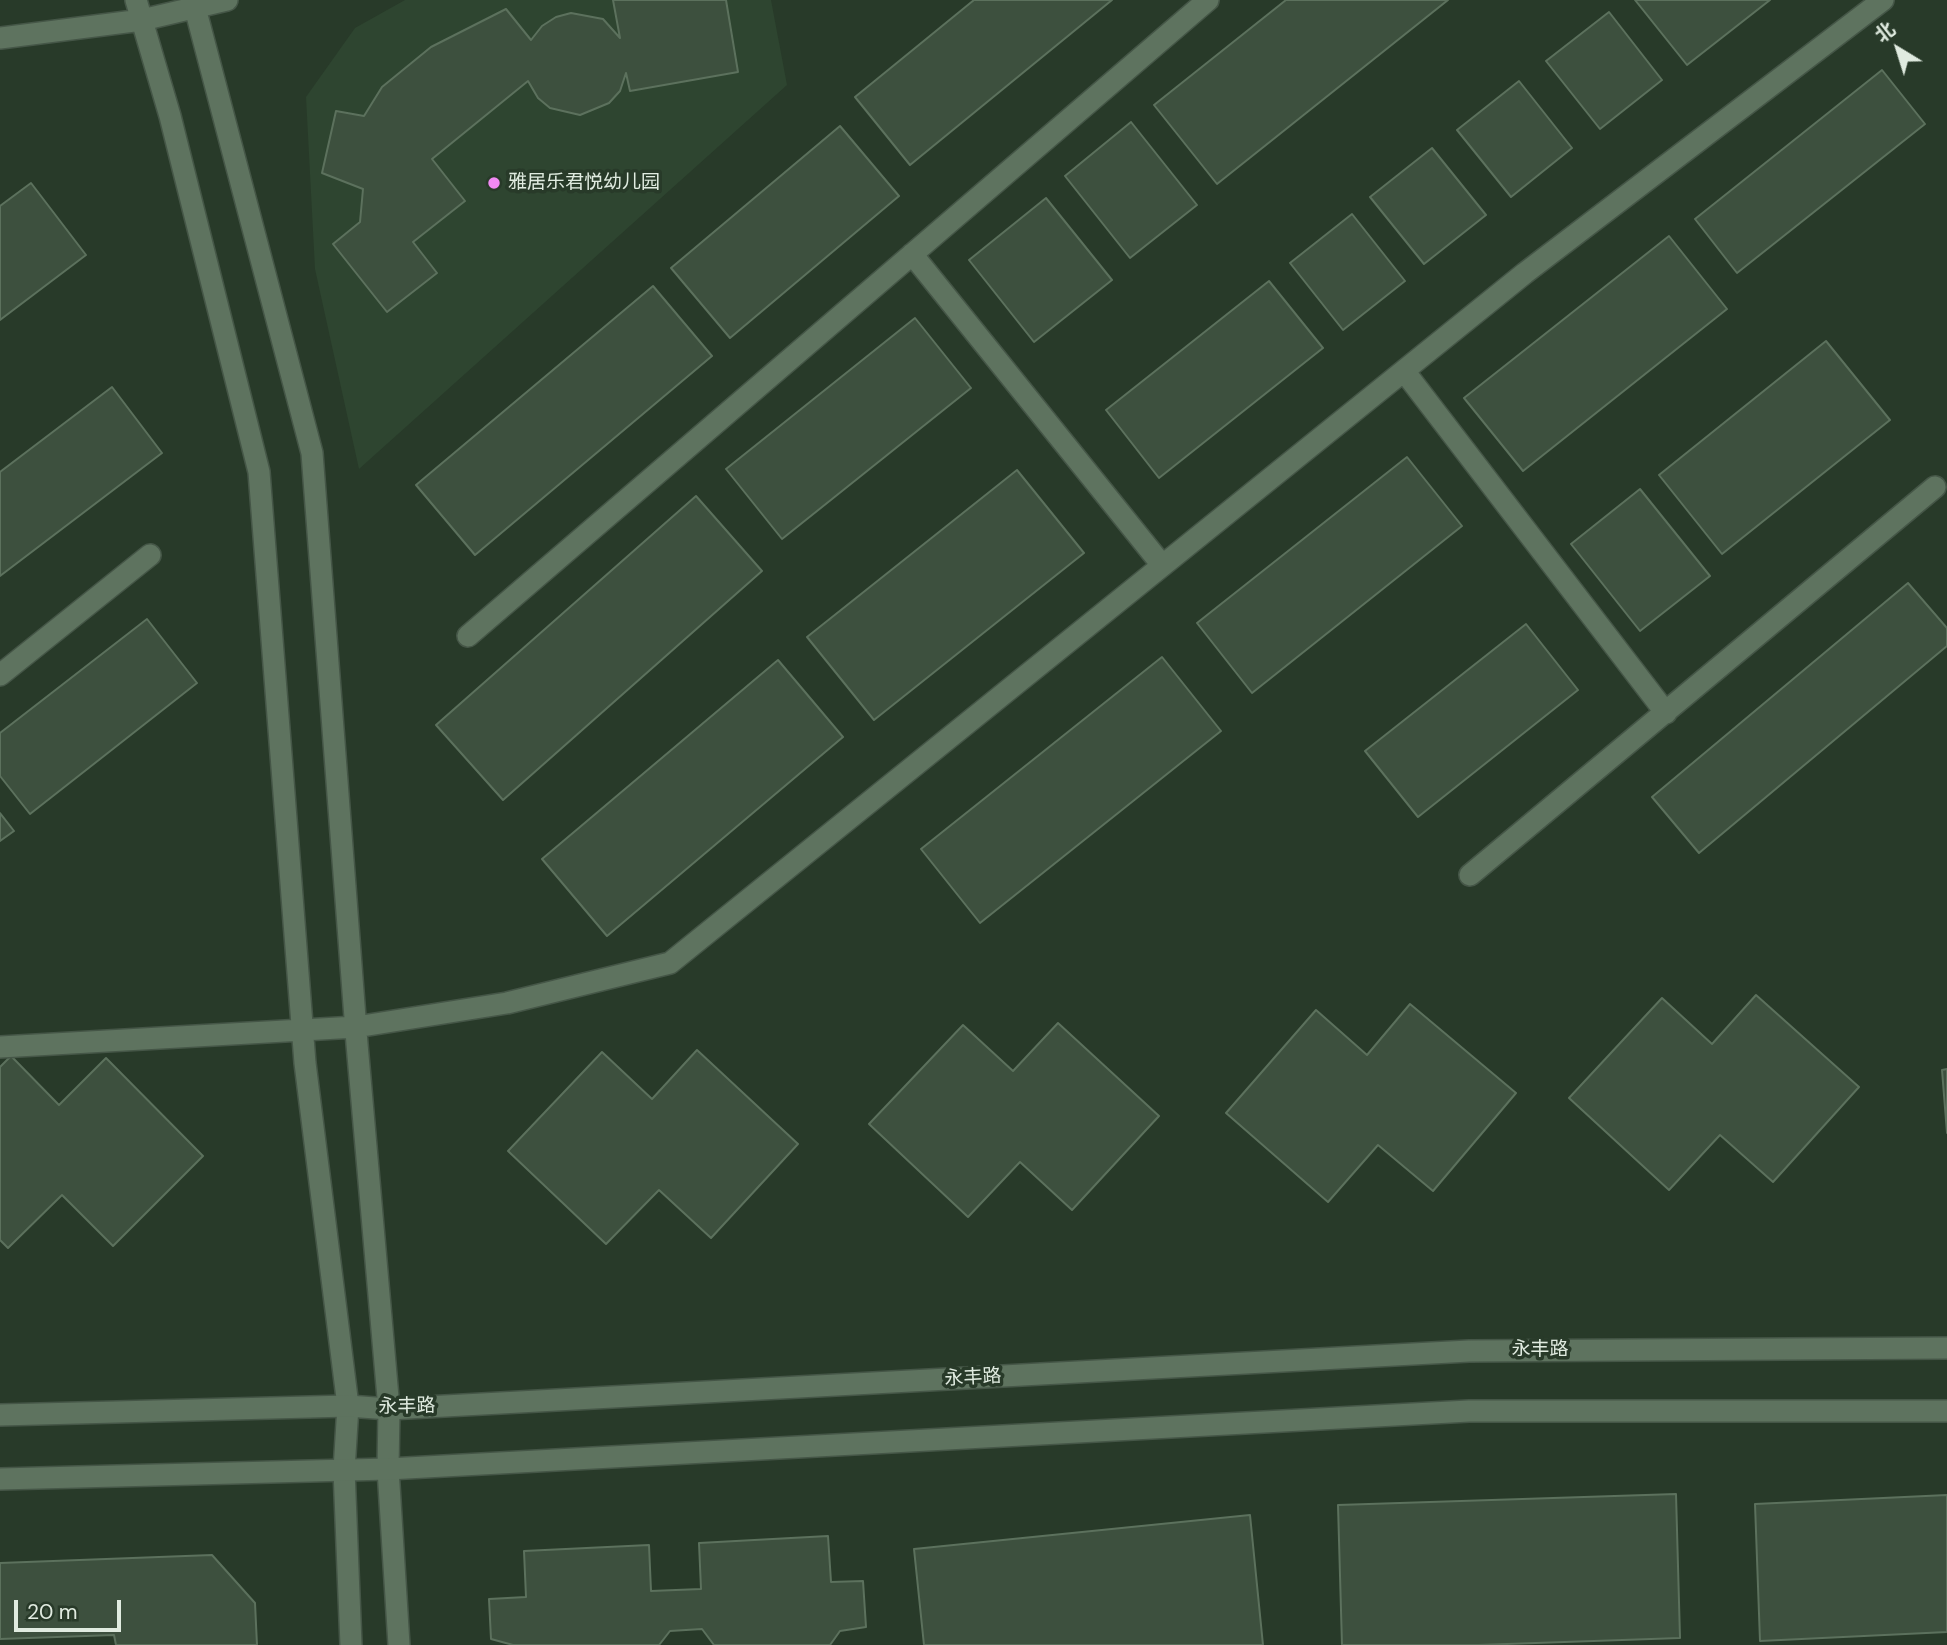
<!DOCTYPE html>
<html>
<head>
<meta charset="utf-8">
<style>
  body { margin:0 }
  #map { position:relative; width:1947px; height:1645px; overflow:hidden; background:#283a29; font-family:"DM Sans","Noto Sans SC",sans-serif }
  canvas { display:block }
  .north { position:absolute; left:1863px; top:14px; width:70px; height:70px; -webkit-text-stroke:5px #283a29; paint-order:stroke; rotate:322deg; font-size:19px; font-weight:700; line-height:28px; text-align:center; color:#e0ebe0 }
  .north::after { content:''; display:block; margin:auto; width:24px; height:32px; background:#e0ebe0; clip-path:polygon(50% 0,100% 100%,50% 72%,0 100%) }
  .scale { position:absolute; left:14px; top:1600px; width:107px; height:32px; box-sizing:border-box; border:4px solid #e0ebe0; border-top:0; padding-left:9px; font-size:21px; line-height:24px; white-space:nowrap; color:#e0ebe0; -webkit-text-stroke:5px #283a29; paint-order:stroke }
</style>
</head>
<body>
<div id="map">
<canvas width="1947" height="1645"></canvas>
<div class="north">北</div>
<div class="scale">20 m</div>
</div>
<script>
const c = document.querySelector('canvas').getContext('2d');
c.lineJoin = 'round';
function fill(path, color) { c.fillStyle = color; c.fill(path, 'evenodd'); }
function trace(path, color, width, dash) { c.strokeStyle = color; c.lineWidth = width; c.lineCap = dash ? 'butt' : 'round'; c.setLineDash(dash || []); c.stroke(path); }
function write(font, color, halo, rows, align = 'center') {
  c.font = font + ' "DM Sans","Noto Sans SC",sans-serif'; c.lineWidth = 7; c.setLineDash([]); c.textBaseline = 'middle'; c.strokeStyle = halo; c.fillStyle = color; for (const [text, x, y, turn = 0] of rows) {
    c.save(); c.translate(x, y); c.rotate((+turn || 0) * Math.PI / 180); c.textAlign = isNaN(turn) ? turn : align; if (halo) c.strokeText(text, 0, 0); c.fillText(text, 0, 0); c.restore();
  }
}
const built = new Path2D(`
  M405,0H771L787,85L359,469L315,269L306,97L355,28Z`);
const building = new Path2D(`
  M613,0H726L738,72L630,91L626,73L620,91L609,103L580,115L550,108L538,98L528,81L432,159L465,201L413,242L437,273L387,312L333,244L360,222L363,189L322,173L336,111L364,116L382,87L431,47L506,9L531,40L542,26L556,17L571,13L603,19L620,38Z
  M974,0H1112L910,165L855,97Z
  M1286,0H1448L1217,184L1154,105Z
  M1635,0H1770L1687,65Z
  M1609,12L1662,80L1600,129L1546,61Z
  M1882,70L1925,124L1737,273L1695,219Z
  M1519,81L1572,148L1511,197L1457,130Z
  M1131,122L1197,205L1130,258L1065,176Z
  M840,126L899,196L730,338L671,268Z
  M1432,148L1486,215L1424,264L1370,197Z
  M31,183L86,255L0,320V206Z
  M1046,198L1112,280L1034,342L969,260Z
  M1352,214L1405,281L1343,330L1290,263Z
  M1669,236L1727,309L1523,471L1464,398Z
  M1269,281L1323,348L1159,478L1106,410Z
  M653,286L712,356L475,555L416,485Z
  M915,318L971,388L782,539L726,469Z
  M1826,341L1890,420L1722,554L1659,475Z
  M112,387L162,453L0,576V472Z
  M1407,457L1462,526L1252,693L1197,623Z
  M1017,470L1084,553L874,720L807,637Z
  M1640,489L1710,576L1640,631L1571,544Z
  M696,496L762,571L503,800L436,725Z
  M1908,583L1947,628V646L1699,853L1652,797Z
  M147,619L197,683L30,814L0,776V733Z
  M1526,624L1578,690L1418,817L1365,751Z
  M1162,657L1221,731L980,923L921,849Z
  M778,660L843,737L607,936L542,859Z
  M0,813L14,831L0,841Z
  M1756,995L1859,1087L1773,1182L1720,1135L1669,1190L1569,1098L1662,998L1712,1044Z
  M1410,1004L1516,1093L1433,1191L1378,1145L1328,1202L1226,1113L1316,1010L1367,1055Z
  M1058,1023L1159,1116L1072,1210L1020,1162L968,1217L869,1124L963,1025L1013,1071Z
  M697,1050L798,1144L711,1238L659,1190L606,1244L508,1151L602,1052L652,1099Z
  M11,1056L59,1105L106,1058L203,1156L113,1246L62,1195L8,1248L0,1240V1067Z
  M1947,1069V1133L1942,1070Z
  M1676,1494L1680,1638L1478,1645H1342L1338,1505Z
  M1947,1495V1632L1760,1641L1755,1504Z
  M1250,1515L1263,1645H924L914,1549Z
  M828,1536L831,1582L863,1581L866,1627L840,1631L830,1645H714L702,1629L670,1631L659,1645H513L491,1639L489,1599L526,1597L524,1551L649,1545L651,1591L701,1589L699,1543Z
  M212,1555L255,1603L257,1645H116L114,1635L0,1639V1563Z`);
const street = new Path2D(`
  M136,0L170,116L259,472L305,1063L348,1406L344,1470L351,1645
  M193,0L312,453L357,1044L389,1409L388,1469L399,1645
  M0,38L142,20L227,0
  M912,254L1162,565
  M1404,371L1666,713
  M468,636L1208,0
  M0,675L150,555
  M1470,875L1935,487
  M0,1047L356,1027L507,1003L670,963L1525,273L1883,0`);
const secondary = new Path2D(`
  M0,1415L348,1406L389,1409L1469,1351L1947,1348
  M0,1479L388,1469L1469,1411H1947`);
const markers = [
  [494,183,7,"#f18af3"]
];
const poiNames = [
  ["雅居乐君悦幼儿园",508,183]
];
const streetNames = [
  ["永丰路",1540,1350],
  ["永丰路",973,1378,-3],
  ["永丰路",407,1407,-1]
];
fill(built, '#2e4530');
fill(building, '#3d503e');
trace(building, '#5c715d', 2);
trace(street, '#455647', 24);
trace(secondary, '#455647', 24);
trace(street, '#5e735f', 21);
trace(secondary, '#5e735f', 21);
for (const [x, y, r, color] of markers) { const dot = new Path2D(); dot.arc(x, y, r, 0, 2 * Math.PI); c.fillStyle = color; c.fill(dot); trace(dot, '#283a29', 2.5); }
write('19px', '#e0ebe0', '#283a29', poiNames, 'left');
write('19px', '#e0ebe0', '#283a29', streetNames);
</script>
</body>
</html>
